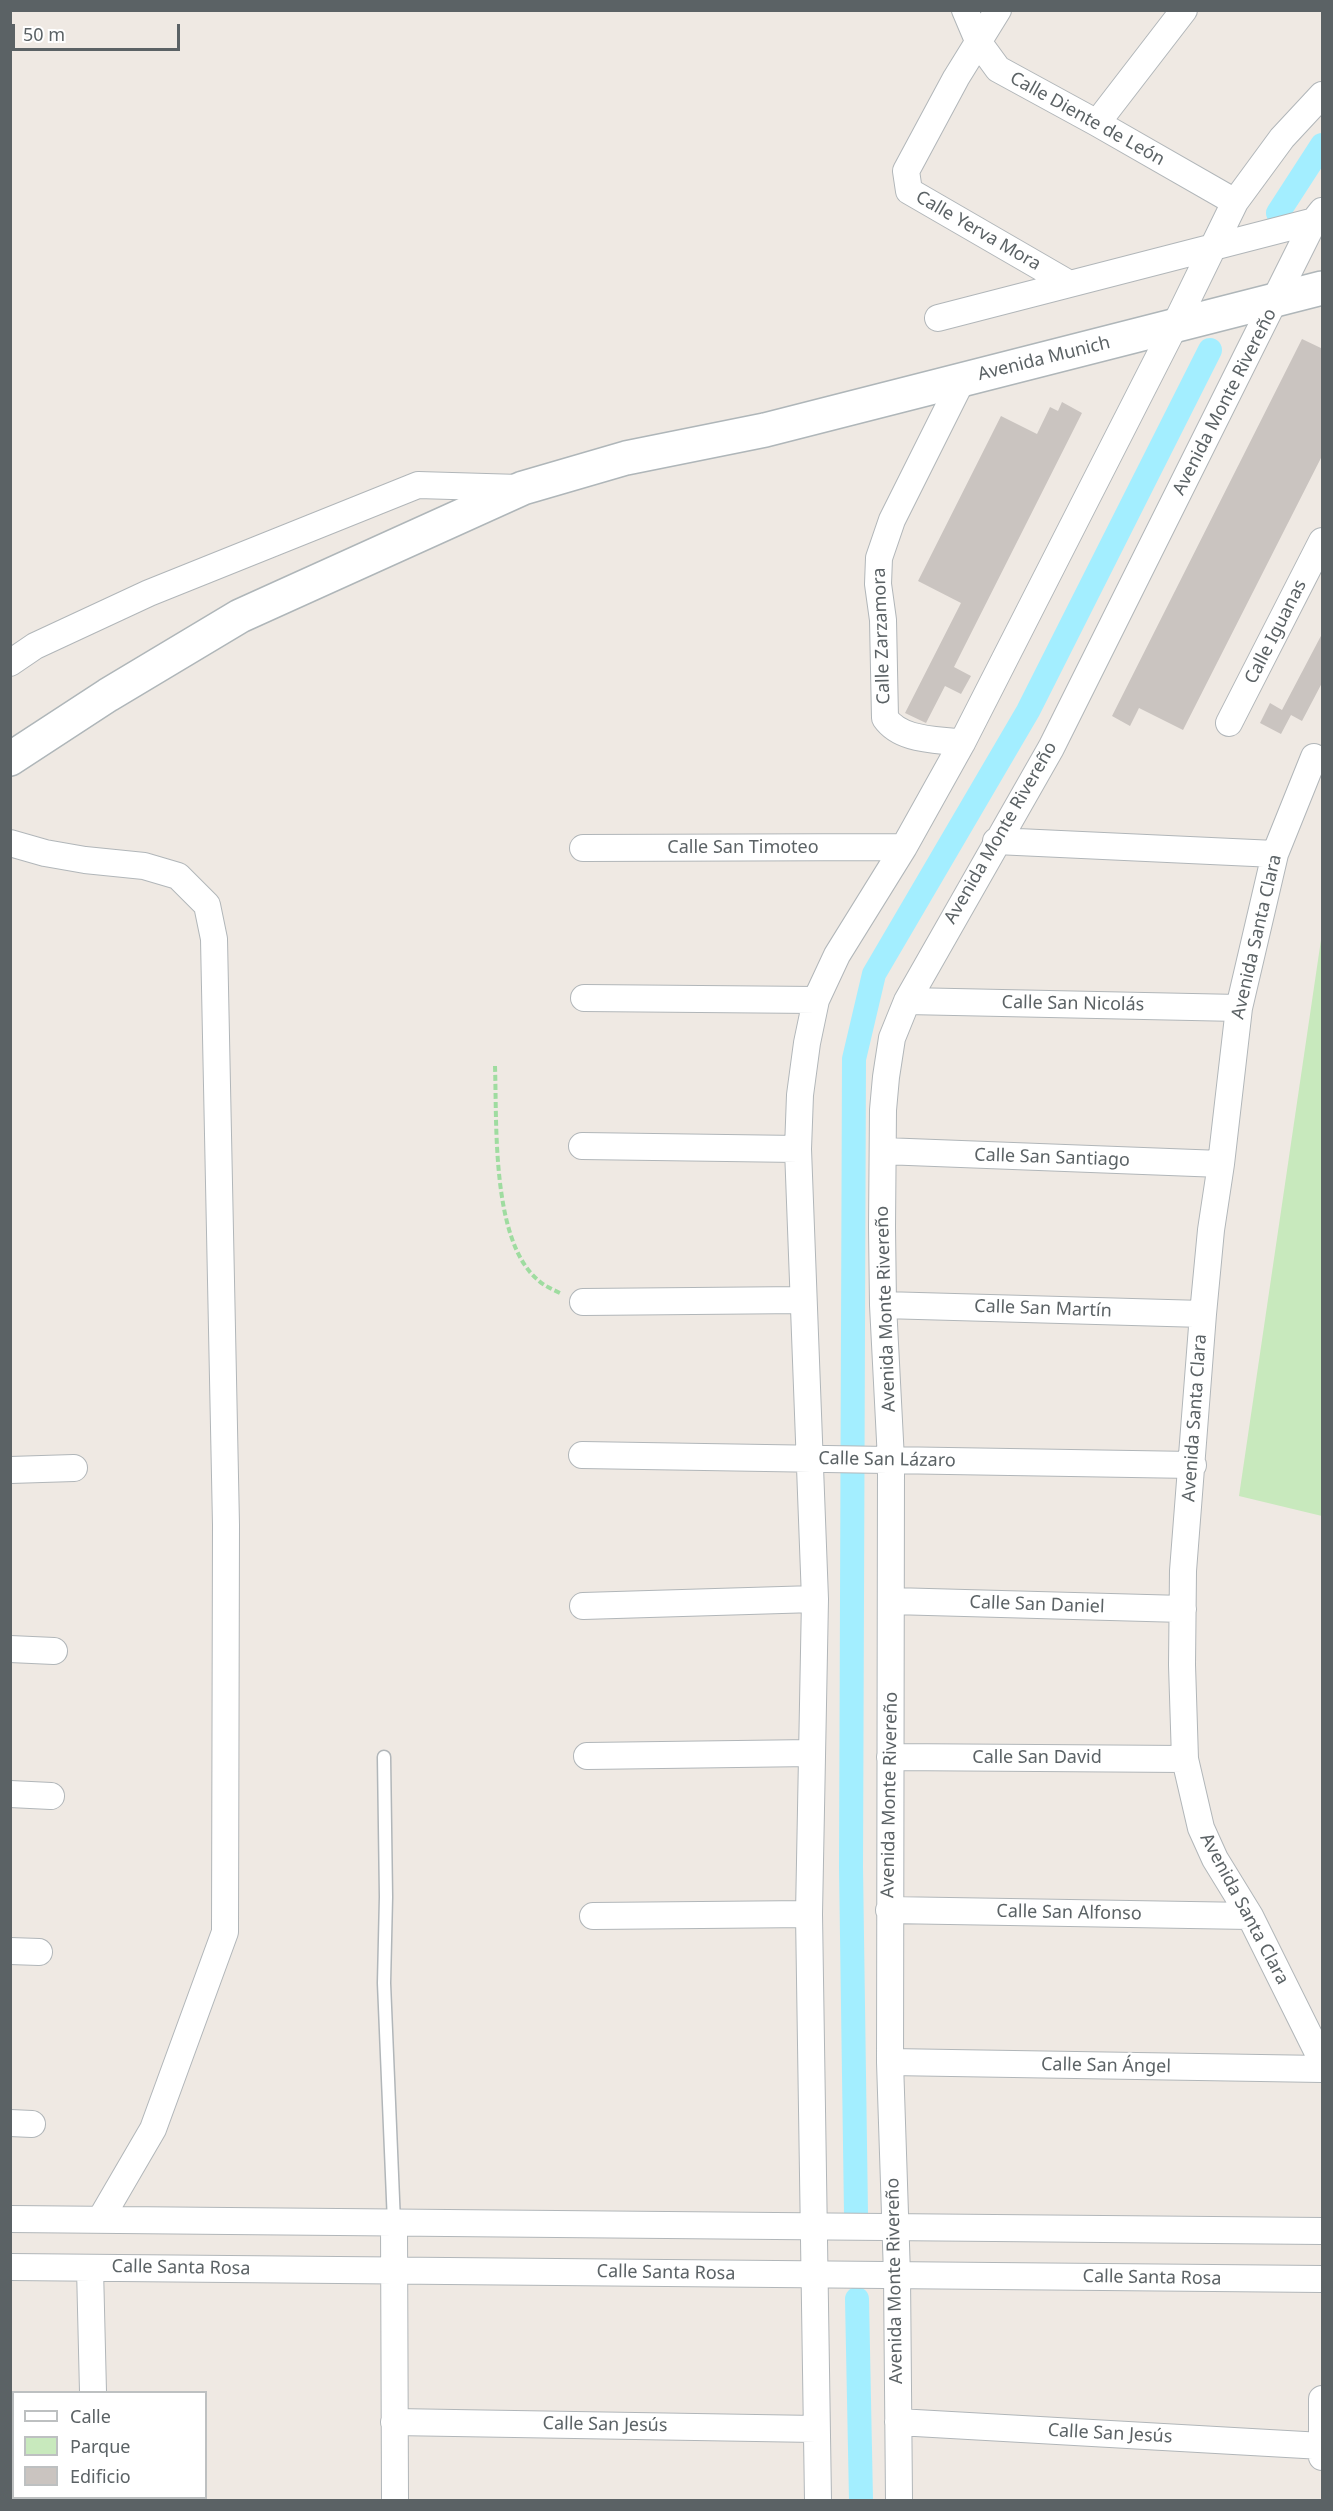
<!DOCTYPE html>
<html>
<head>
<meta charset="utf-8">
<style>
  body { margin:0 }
  #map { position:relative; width:1333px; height:2511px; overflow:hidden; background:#efe9e3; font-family:"Noto Sans",sans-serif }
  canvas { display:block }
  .frame { position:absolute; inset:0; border:12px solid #5b6265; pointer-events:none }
  .legend { position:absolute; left:12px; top:2391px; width:195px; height:108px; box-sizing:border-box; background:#fff; border:2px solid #bdc0c1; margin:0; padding:8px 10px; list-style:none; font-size:18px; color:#5b6265 }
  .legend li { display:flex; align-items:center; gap:12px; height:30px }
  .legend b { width:30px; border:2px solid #bdc0c1 }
  .scale { position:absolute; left:12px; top:24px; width:168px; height:27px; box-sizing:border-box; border:3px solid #5b6265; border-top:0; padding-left:8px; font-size:18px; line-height:21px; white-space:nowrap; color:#5b6265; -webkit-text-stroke:4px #fff; paint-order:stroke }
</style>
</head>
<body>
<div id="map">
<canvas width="1333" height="2511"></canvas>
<div class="frame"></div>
<ul class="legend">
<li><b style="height:8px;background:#fff"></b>Calle</li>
<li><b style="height:16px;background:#c8e9bd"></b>Parque</li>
<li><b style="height:16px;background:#cac4c0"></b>Edificio</li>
</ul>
<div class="scale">50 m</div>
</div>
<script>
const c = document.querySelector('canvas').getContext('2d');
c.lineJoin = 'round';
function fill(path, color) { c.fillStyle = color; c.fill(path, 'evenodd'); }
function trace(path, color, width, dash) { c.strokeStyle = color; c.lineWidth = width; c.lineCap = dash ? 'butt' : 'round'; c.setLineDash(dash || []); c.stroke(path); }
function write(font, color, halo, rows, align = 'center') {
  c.font = font + ' "Noto Sans",sans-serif'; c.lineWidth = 4.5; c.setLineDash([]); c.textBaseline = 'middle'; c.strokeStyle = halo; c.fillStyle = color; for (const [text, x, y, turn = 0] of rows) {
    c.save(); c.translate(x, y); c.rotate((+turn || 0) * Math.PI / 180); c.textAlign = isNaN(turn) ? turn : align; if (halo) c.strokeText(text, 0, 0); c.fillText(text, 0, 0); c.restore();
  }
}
const green = new Path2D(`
  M1322,933V1516L1239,1496Z`);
const canal = new Path2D(`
  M1278,213L1322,145
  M856,2214L851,1867L854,1059L874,974L1028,711L1210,350
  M857,2299L861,2500`);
const building = new Path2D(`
  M1302,339L1323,349V454L1183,730L1139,708L1130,726L1112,716Z
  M1062,402L1082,413L954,667L971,676L961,694L945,686L926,723L905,713L961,603L918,581L1001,416L1037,434L1050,407L1058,411Z
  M1323,632V681L1302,721L1291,715L1281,734L1260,723L1270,703L1282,710Z`);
const path = new Path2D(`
  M495,1066C497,1122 491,1241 538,1280C544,1286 554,1290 562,1294`);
const service = new Path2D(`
  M384,1757L386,1897L384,1983L394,2223`);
const minor = new Path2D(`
  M965,10L979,43L998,69L1097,123L1235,202
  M998,10L956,78L906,171L909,191L1068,283
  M1097,123L1184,10
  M938,318L1322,219
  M10,663L35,646L149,593L418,485L520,488
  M1229,723L1322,541
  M962,743C936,739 901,741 885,718L883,620L878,584L879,558L892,520L962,380
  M1314,757L1275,854L1239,1008L1221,1164L1211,1230L1203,1314L1183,1571L1182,1665L1185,1759L1201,1828L1215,1859L1250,1916L1322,2061
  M996,841L1275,854
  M10,843L45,853L85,860L144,866L178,876L207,905L214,939L226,1525L225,1932L153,2129L100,2220
  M583,848L904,847
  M584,998L816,1000
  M907,1001L1239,1008
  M582,1146L798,1149
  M883,1151L1221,1164
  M583,1302L803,1300
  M883,1305L1203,1314
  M582,1455L1193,1465
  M10,1470L74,1468
  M892,1601L1183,1609
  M583,1606L815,1599
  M10,1649L54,1651
  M587,1756L812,1753
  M890,1757L1185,1759
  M10,1794L51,1796
  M889,1910L1250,1916
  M593,1916L809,1914
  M10,1951L39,1952
  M890,2062L1322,2069
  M10,2123L32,2124
  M10,2219L1322,2231
  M394,2223L395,2500
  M10,2267L1322,2279
  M90,2268L93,2392
  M1322,2399V2457
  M394,2422L816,2429
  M898,2422L1322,2446
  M95,2498V2500
  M818,2500L809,1914L815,1599L798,1149L800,1095L807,1043L816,1000L837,955L904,847L962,743L1175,325L1235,202L1282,138L1322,95
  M899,2500L897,2275L890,2062L891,1460L883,1305L882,1227L883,1110L886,1077L892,1038L907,1001L1051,748L1314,221L1322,211`);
const secondary = new Path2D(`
  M10,759L108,695L240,616L523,488L626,458L765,430L1322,288`);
const streetNames = [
  ["Calle Diente de León",1087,119,29],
  ["Calle Yerva Mora",978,231,30],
  ["Avenida Munich",1044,359,-14],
  ["Avenida Monte Rivereño",1225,402,-63],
  ["Calle Iguanas",1276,632,-63],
  ["Calle Zarzamora",882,636,-92],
  ["Avenida Monte Rivereño",1001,833,-60],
  ["Calle San Timoteo",743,848],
  ["Avenida Santa Clara",1257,937,-77],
  ["Calle San Nicolás",1073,1004,1],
  ["Calle San Santiago",1052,1158,2],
  ["Avenida Monte Rivereño",886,1309,-92],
  ["Calle San Martín",1043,1309,2],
  ["Avenida Santa Clara",1195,1418,-86],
  ["Calle San Lázaro",887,1460,1],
  ["Calle San Daniel",1037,1605,2],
  ["Calle San David",1037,1758],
  ["Avenida Monte Rivereño",890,1795,-89],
  ["Avenida Santa Clara",1244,1909,62],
  ["Calle San Alfonso",1069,1913,1],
  ["Calle San Ángel",1106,2066,1],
  ["Calle Santa Rosa",181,2268,1],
  ["Calle Santa Rosa",666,2273,1],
  ["Calle Santa Rosa",1152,2278,1],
  ["Avenida Monte Rivereño",895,2281,-91],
  ["Calle San Jesús",605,2425,1],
  ["Calle San Jesús",1110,2434,3]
];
fill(green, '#c8e9bd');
trace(canal, '#a3eeff', 24);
fill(building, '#cac4c0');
trace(service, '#b1b6b9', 15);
trace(minor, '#b1b6b9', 28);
trace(secondary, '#afb6b9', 36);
trace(path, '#9fdca0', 4, [6, 3]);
trace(service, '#fff', 12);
trace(minor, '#fff', 26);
trace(secondary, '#fff', 33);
write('18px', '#5b6265', '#fff', streetNames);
</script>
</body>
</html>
